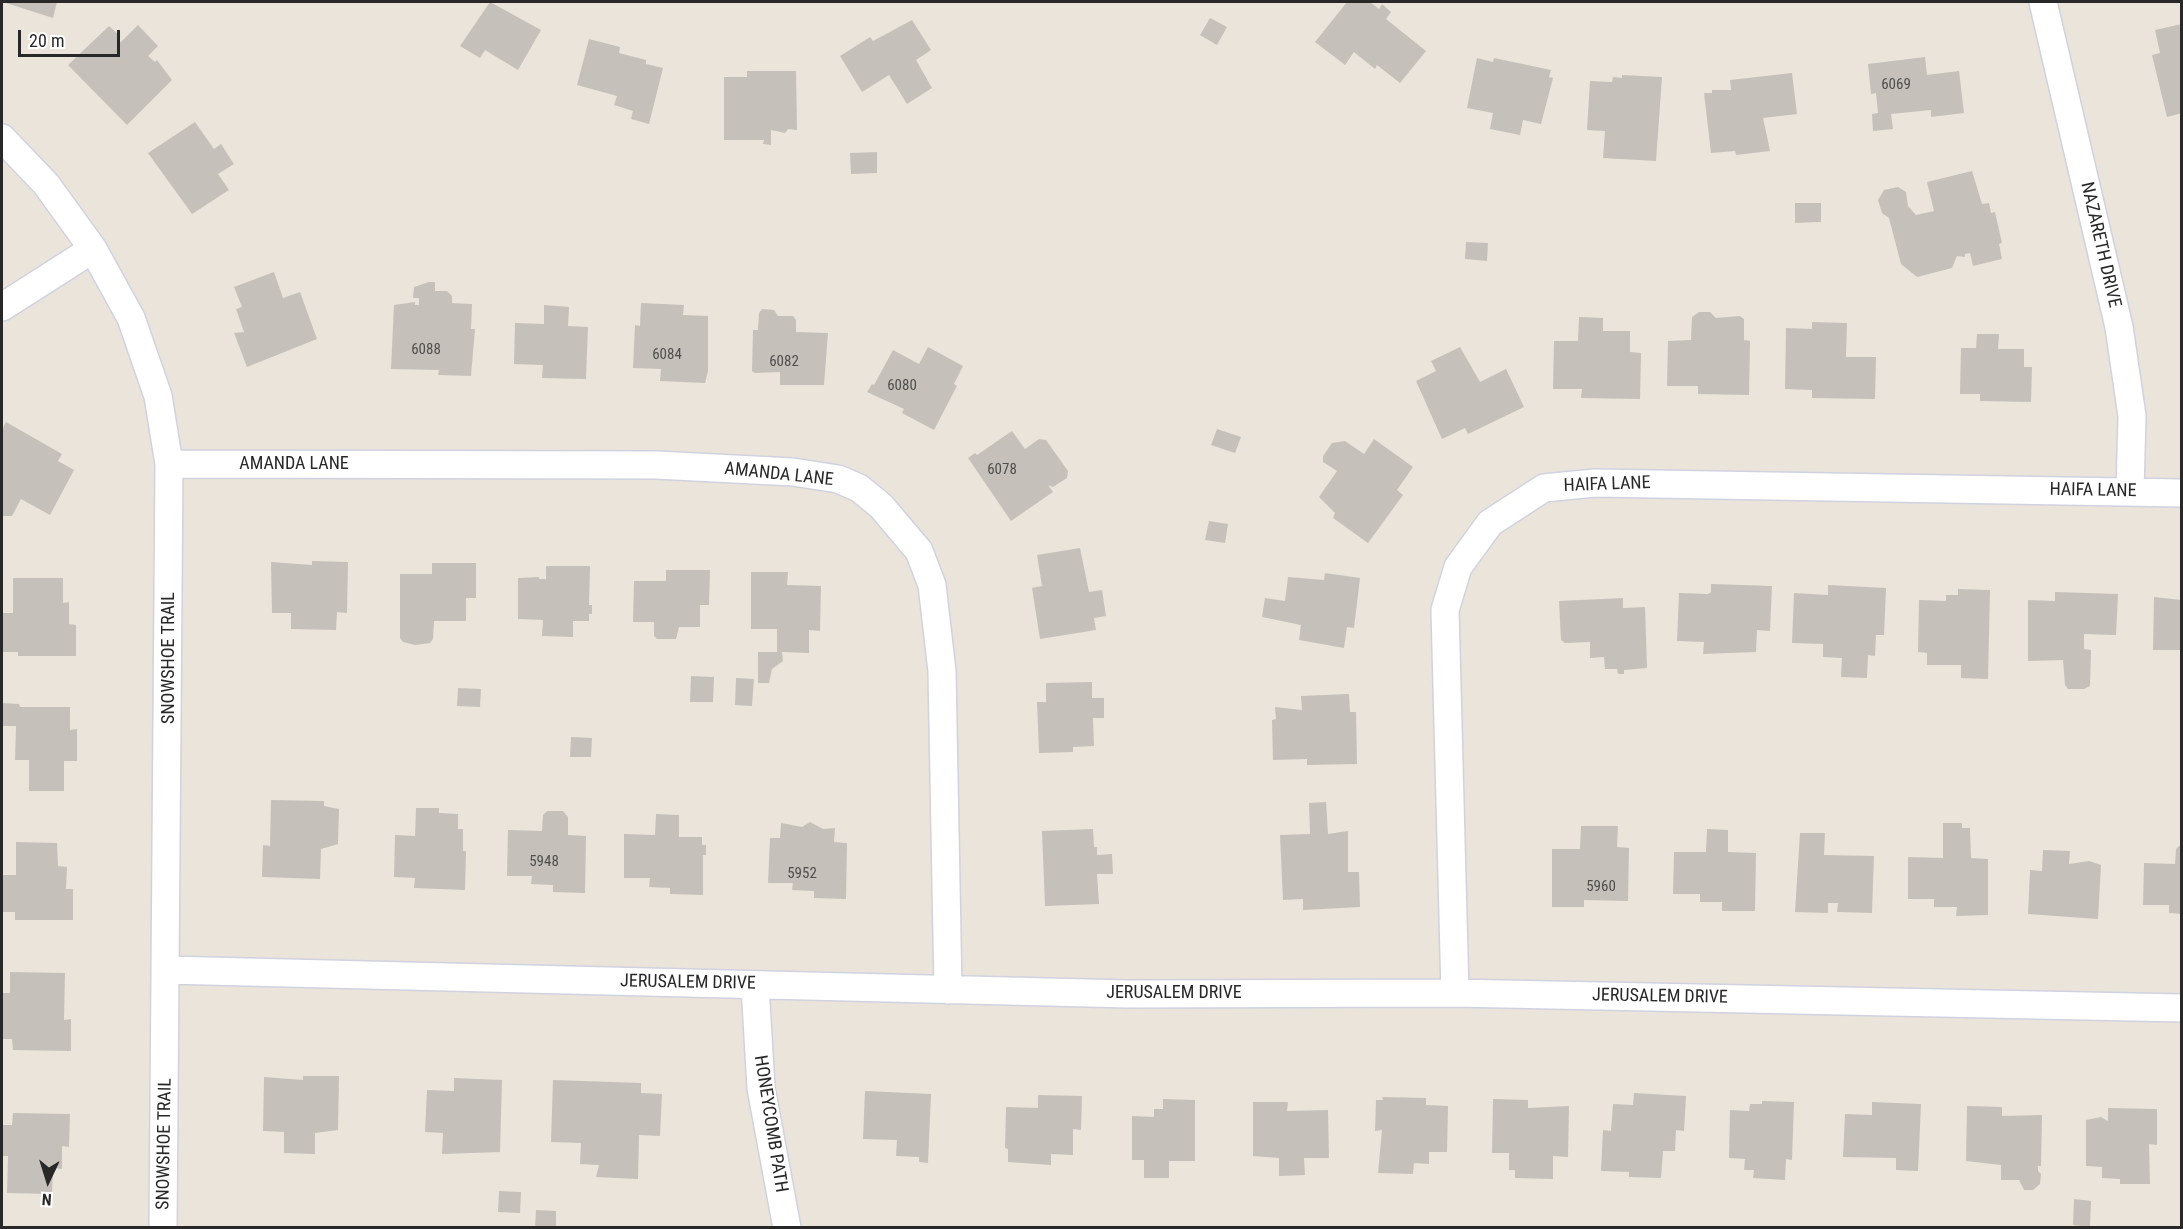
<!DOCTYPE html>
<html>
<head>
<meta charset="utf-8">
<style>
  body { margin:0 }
  #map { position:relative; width:2183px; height:1229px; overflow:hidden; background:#eae4da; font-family:"Roboto Condensed",sans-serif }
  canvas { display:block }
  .frame { position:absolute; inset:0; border:3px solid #282828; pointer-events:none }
  .north { position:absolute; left:18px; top:1151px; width:60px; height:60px; -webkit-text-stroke:4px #fff; paint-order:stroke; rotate:184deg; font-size:16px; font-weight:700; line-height:24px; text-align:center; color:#282828 }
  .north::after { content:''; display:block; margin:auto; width:21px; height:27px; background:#282828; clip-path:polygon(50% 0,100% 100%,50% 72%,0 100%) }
  .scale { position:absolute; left:18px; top:30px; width:102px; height:27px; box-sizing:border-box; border:3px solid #282828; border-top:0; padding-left:8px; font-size:18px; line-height:21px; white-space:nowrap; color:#282828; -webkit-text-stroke:4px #fff; paint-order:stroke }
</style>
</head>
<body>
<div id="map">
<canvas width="2183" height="1229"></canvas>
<div class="frame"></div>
<div class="north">N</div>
<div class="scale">20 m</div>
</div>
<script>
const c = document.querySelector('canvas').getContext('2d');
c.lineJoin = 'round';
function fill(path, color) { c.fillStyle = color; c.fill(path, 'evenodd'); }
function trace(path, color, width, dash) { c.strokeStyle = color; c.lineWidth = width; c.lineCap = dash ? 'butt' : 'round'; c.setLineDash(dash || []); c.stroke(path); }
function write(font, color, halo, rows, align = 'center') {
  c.font = font + ' "Roboto Condensed",sans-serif'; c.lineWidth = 4.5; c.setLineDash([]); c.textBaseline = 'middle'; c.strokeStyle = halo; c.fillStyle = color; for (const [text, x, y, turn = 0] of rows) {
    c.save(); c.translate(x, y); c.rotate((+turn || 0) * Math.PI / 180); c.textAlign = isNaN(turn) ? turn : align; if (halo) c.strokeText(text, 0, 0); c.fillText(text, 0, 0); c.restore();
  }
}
const building = new Path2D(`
  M3,2H57L53,18Z
  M490,2L541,30L518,70L485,50L480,58L460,46Z
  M1347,2H1370L1379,9L1382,4L1391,12L1386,19L1426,51L1400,83L1377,65L1375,69L1354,52L1345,65L1315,42Z
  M1210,18L1227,27L1217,45L1200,35Z
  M912,20L931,50L916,60L932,88L907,104L889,75L862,92L840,56L870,37L873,41Z
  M2182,24V113L2167,117L2152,55L2160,53L2155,30Z
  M138,25L158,46L148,56L155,62L157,60L172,80L127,125L68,65L109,26L120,36L117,39L121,42Z
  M589,39L620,47L619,53L646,60V64L663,68L649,124L631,119L633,111L614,105L617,96L577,85Z
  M1925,57L1927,75L1959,71L1964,113L1931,117V110L1891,114L1893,129L1873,131L1872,114L1878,113L1876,93L1871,94L1868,64Z
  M1477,58L1493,62L1494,58L1551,70L1549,77L1553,78L1541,124L1523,120L1520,135L1490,129L1493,113L1467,108Z
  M747,71H796L797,130L788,129L785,133L771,130V145L763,144L764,140H724V77H747Z
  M1792,73L1797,114L1763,118L1770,151L1736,155L1735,151L1711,153L1704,93H1712V90H1731L1730,80Z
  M1622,75L1662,77L1656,161L1603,158L1605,131L1587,130L1590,81L1612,82L1613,77L1622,78Z
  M195,122L214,149L221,144L234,164L218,174L229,190L192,214L148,153Z
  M877,152V173L851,174L850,153Z
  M1972,171L1982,204L1989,203L1991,213L1995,212L2002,243L1999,244L2002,259L1973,266L1970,253L1965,254V257L1957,256L1952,268L1917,277L1901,264L1889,218L1882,213L1878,200L1884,190L1898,187L1906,192L1908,206L1916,215L1934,211L1927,182Z
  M1795,203H1821V222L1795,223Z
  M1466,242L1488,243L1487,261L1465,259Z
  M274,272L283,298L300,292L317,339L247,367L234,333L244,332L236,309L242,307L234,287Z
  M429,282H435V291H447L452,296V303L472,304L471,329H475L471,376L438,375L439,370L391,369L394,305L415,302V305H419V298H413L414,287Z
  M641,303L684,305L683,315L708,316V371L705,383L660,381L661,369L633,368L635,325L640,326Z
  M544,305L569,307L568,326L588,327L586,379L542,378L543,365L514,364L515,323L544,324Z
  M762,309L774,310L778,316H793L796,320V332L828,333L824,385H780V372L755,373L752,371L753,330H758L759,313Z
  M1699,312H1710L1716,318L1740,316L1744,319V340L1750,341L1749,395L1698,394V386H1667L1668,341L1691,340L1692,317Z
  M1579,317L1603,318V331H1630V352L1641,353L1640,399L1581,398L1582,389H1553L1554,341H1578Z
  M1812,322L1847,323L1846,357H1876L1875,399L1812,398V390L1785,389L1786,328L1812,329Z
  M1977,334H1999L1998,349H2024V367H2032L2031,402L1980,401V394H1960L1961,348H1976Z
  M928,347L963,366L954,384L957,386L934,430L902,413L904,409L867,392L872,384L874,385L893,350L919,364Z
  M1460,347L1480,382L1506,369L1524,407L1468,434L1465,428L1442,439L1416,381L1436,371L1431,361Z
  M6,422L62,454L58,461L74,470L50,515L21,499L12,516H2V430Z
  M1217,429L1241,437L1235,453L1211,445Z
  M1012,431L1025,449L1039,439L1046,440L1068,471L1067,478L1053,487L1048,485L1053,492L1011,521L968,458L975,453L977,455Z
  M1374,439L1413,467L1397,490L1403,495L1368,543L1333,518L1335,513L1319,497L1337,471L1323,462V456L1332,443L1345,441L1364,454Z
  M1209,521L1228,524L1225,543L1205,540Z
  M1080,548L1089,592L1102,590L1106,616L1094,618L1096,630L1040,639L1032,588L1042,586L1037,555Z
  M312,561L348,562L347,613L337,612L336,630L291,629V613H272L271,562L312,565Z
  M432,563H476V598H466V621H434L433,639L430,643L415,645L403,642L400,638V574H432Z
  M546,566H590L589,605H592V614H589V621H573V637L542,636L543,620L518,619V578L539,577V579H546Z
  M666,570H710L709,605H700V627H679L676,639H657L654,636V622H633L634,581H666Z
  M751,572H788L787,585L821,586L820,631L809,630V653L782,652L783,661L772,669L769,683H758V652H777V629H751Z
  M1325,573L1360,578L1354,628L1347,627L1344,648L1299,640L1301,625L1262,617L1265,598L1285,601L1288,577L1324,580Z
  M13,578H63V603L69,602V624L76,625V656H18V652H2L3,613H13Z
  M1711,584L1772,586L1770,631L1757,630L1756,652L1703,654L1704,642L1677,641L1679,593L1708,594L1711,592Z
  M1828,585L1886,588L1884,635H1876L1875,656L1868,655L1867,678L1841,677L1842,658L1823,657V644L1792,643L1794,593L1828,595Z
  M1958,589L1990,590L1988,679L1961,678V665H1927V653L1918,652L1919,600L1946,601V595H1958Z
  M2055,592L2118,594L2116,635L2084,634V649L2091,650L2090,686L2084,689H2068L2065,685L2063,660L2028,661V600L2055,601Z
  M2154,597L2182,600V650H2153Z
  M1623,598V608L1645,607L1647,668L1624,670V674H1618L1617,669H1605L1604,657L1590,658V642L1565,643L1561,640L1559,601Z
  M691,676L714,677L713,702H690Z
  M736,678L754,679L752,706L735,705Z
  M1092,682V698H1104V718H1093L1094,746L1073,747V752L1039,753L1037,702H1046V683Z
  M458,688L481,689L480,707L457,706Z
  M1349,694L1350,712H1356L1357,764L1307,765V759L1273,760L1272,720L1276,719L1275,707L1302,710L1301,696Z
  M2,703L19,704L20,707H70V730L77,729V761H64V791H29V760H15L16,726H2Z
  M571,737L592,738L591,757H570Z
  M271,800L324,801V806L339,809L338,844L321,849L320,879L262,877L263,845L270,846Z
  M1326,802L1328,834L1348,831V872H1359L1360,907L1303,910V899L1283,900L1280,835L1310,834L1309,803Z
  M416,808H439V813L458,814V829H463V851H466L465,890L414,888L415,878L394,877L395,835L415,836Z
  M547,811H563L568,817V835L586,836L585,893L553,892V885L531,884L532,876H507L508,830L542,831L543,815Z
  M656,814L679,815V837H702V845H706V855H703V895L670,894V888L649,887L650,878H624V834L655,835Z
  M810,822L823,829L835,828L834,842L847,843L846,899L814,898V891L792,890L793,883H768L770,838H780L781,823L802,827Z
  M1943,823H1962V828H1970L1971,858L1988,859V915L1956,916L1957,907H1934V899H1908V857L1943,858Z
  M1581,826H1618L1617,847L1629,848L1628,901L1584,900V907H1552V849H1580Z
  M1093,829L1094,847H1097V855L1112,854L1113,874H1097L1099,904L1045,906L1042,831Z
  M1707,829L1728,830V852L1756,853L1755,911H1722V902H1700V894H1673L1674,852H1706Z
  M1800,833H1825L1824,855L1874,856L1872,913L1837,912L1838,903H1828V913L1795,912Z
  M16,842L57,843L58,866L67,867L66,889H73V920H15V912H2V875H16Z
  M2179,846H2182V914L2169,913V905H2143L2144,863L2175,864L2176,849Z
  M2043,850L2070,851L2069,864L2089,861L2101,865L2098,919L2028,914L2030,870L2042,871Z
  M10,972L65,973L64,1020L71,1019V1051L13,1050L12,1039H2V993H10Z
  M303,1076H339L338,1130L315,1133V1154L284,1153V1132L263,1131L264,1077L303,1080Z
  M454,1078L502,1080L500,1152L442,1154L443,1133L425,1132L427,1090L454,1091Z
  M553,1080L641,1083V1093L662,1094L660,1136L639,1135L638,1179L596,1177L599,1165L580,1164L581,1143L551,1142Z
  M865,1091L931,1094L928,1163L919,1162V1157L896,1156L897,1140L863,1139Z
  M1634,1093L1686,1096L1684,1131L1676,1130L1675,1151H1663L1661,1178L1629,1177V1172L1601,1171L1603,1130L1611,1131L1613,1104L1633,1105Z
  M1038,1095L1082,1096L1081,1130L1073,1129V1155L1051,1154V1165L1008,1162V1149L1005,1148L1006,1107L1038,1108Z
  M1382,1097L1426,1098V1105L1448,1106L1447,1152H1429V1164L1414,1163L1413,1174L1378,1173L1382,1130L1375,1131L1376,1100H1383Z
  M1163,1099L1195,1100V1161H1169V1178H1144V1160H1132V1116L1154,1117V1109H1163Z
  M1493,1099L1528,1100V1108L1569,1106L1568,1157L1553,1156V1179L1515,1178V1170H1509V1153H1492Z
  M1762,1101L1794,1102L1792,1160L1786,1159L1785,1180L1753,1178L1754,1170H1744L1745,1159L1729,1158L1730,1110L1749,1111L1750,1104H1762Z
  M1253,1102H1288L1287,1111L1328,1110L1329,1158H1304L1305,1175L1279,1176V1158L1253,1156Z
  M1872,1102L1921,1104L1918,1171L1896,1170V1158L1843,1157L1845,1114L1872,1115Z
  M1967,1106L2002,1107V1116L2042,1115L2041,1166H2038V1171L2041,1174L2040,1184L2033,1190H2024L2019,1180H2001V1165L1966,1161Z
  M2108,1108L2157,1109V1145L2149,1144L2150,1184H2120V1179L2102,1178V1167L2086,1166V1120L2101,1117L2108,1121Z
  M13,1113L70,1114L69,1147L62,1146V1169L53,1168L52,1194L7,1193L8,1156H2V1125H12Z
  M499,1191L521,1192L520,1213L498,1212Z
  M2074,1199L2091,1201L2090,1227L2073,1225Z
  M536,1210L556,1211V1228H535Z`);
const street = new Path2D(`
  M2043,2L2119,327L2132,416L2130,492
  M2,138L46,184L93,249L131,318L158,396L169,464L163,1228
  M2,307L93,249
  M169,464L656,465L793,472L838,479L859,488L881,506L919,551L932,585L942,671L948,990
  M167,970L1128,994L1455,993L2182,1008
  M755,985L761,1088L787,1228
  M1455,993L1445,610L1458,567L1490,523L1544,488L1595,483L2182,493`);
const numberNames = [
  ["6069",1896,85],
  ["6088",426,350],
  ["6084",667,355],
  ["6082",784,362],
  ["6080",902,386],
  ["6078",1002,470],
  ["5948",544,862],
  ["5952",802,874],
  ["5960",1601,887]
];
const streetNames = [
  ["NAZARETH DRIVE",2100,245,77],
  ["AMANDA LANE",294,464],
  ["AMANDA LANE",779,475,6],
  ["HAIFA LANE",1607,485,-2],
  ["HAIFA LANE",2093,491,1],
  ["SNOWSHOE TRAIL",169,658,-90],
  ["JERUSALEM DRIVE",688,983,1],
  ["JERUSALEM DRIVE",1174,993],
  ["JERUSALEM DRIVE",1660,997,1],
  ["HONEYCOMB PATH",770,1124,81],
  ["SNOWSHOE TRAIL",165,1144,-89]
];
fill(building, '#c5c1ba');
trace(street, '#d0d2e0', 30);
trace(street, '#fff', 27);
write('15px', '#4f4e4c', null, numberNames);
write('18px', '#282828', '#fff', streetNames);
</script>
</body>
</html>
